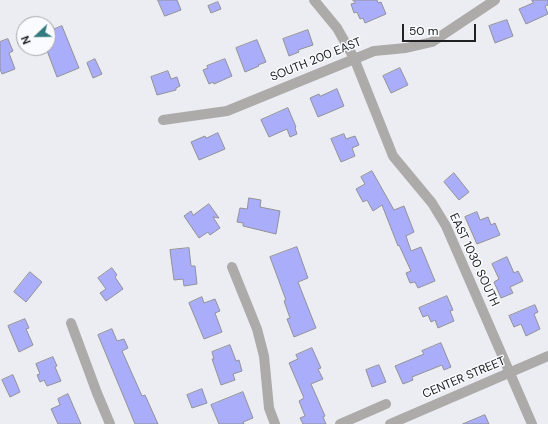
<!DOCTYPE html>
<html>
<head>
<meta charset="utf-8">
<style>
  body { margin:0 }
  #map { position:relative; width:548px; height:424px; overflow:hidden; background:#ecedf3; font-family:"DM Sans",sans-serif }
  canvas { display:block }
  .north { position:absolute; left:16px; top:16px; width:40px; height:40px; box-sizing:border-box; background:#fafbfe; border:1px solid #a4a4a7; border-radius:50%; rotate:248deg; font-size:11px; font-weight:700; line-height:16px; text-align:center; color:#222224 }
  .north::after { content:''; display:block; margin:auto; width:14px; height:18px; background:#327b7f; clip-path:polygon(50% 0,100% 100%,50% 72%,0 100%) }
  .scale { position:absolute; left:402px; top:24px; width:74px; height:18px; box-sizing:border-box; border:2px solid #222224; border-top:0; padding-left:5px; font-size:12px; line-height:14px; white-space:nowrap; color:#222224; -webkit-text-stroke:3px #fafbfe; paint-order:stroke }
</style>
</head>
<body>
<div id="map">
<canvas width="548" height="424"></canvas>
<div class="north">N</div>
<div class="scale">50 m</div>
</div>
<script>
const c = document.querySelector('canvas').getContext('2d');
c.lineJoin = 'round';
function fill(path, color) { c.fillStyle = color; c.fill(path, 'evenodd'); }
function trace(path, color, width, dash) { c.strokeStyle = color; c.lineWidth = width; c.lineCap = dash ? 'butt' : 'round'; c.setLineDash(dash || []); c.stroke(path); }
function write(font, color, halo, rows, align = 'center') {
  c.font = font + ' "DM Sans",sans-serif'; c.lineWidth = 3; c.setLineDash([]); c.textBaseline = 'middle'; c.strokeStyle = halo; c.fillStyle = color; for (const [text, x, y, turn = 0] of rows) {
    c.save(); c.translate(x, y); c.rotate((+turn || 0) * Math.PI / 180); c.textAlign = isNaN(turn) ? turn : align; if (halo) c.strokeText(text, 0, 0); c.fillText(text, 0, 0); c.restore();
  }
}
const building = new Path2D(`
  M158,0H177L181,10L165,16Z
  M353,0H377L378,3L381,2L386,14L365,23L363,18L360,19L357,12L354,13L351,4L355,3Z
  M532,0H548V5L545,6L548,14L526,24L519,9L533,3Z
  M218,2L221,9L211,13L208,6Z
  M507,20L513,36L495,43L489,26Z
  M62,26L79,68L57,77L46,48H48V32Z
  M308,30L313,45L298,50L299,52L289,56L283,39Z
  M8,39L13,51L9,53L15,69L2,74L0,69V42Z
  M257,40L266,62L258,65L259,66L245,72L236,48Z
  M95,59L102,74L93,78L87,63Z
  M225,59L232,76L214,84L213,82L209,84L203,70L208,68L207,66Z
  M400,68L408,85L391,93L383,76Z
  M168,71L171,79L177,77L180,86L176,88V90L157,95L151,77Z
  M337,89L344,106L318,117L310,98L319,94L320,96Z
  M288,108L296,127L295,128L297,134L290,137L287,129L269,137L261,120Z
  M218,133L225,149L199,160L191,142L205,136L206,138Z
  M344,134L346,139L355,136L359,145L352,148L355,156L341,162L331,139Z
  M372,171L394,210L404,206L414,232L406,236L411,251L421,247L435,281L418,288L415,282L410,283L406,273L411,271L399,245L398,246L382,205L373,211L367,200L363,202L356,189L365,184L361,177Z
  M454,173L469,192L459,200L444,182Z
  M249,198L261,200L260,207L280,211L276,234L243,226V223L237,222L240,208L247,209Z
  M209,204L219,218L213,217L220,228L210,235L208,232L199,238L184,216L191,211L193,215Z
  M477,212L480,220L488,217L491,225L495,223L500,235L477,244L465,217Z
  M297,247L308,278L298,282L316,328L294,337L287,319L290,318L284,301L286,300L270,257Z
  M189,248L191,266H195L197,284L184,286L183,279L174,280L170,250Z
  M507,257L514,273L518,271L523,281L510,287L513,293L501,298L494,282L499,279L492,264Z
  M112,268L117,275L115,277L123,289L106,301L100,293L106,289L98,278Z
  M30,272L42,282L26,302L14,292Z
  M447,296L453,310L450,311L454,321L438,328L435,320L431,322L428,315L423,317L419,308Z
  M202,297L204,303L215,299L220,311L215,313L222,332L204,339L189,303Z
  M535,305L538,312L534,314L540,329L526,336L521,324L514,327L509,316Z
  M25,319L29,328L26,329L33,345L19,352L8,326Z
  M112,329L117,341L124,339L128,348L122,351L142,396L145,395L158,424H135L98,335Z
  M441,343L451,367L444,370L442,365L412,377L413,380L403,384L395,366L424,354L422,351Z
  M230,345L236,361L239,360L242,371L233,374L235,380L221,385L212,359H214L212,352Z
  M312,348L321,368L318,369L323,379L311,384L325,416L323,417L326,424H303L300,418L305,416L299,401L304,398L289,363L298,359L296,355Z
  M53,357L57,366L55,367L61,381L47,386L44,380L40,382L37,375L40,374L36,364Z
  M379,365L386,382L372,387L366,370Z
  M13,375L20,392L10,397L2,380Z
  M202,389L207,403L192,408L187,395Z
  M243,392L253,418L243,422L244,424H219L211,405Z
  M68,394L81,424H58L51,409L60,405L58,399Z
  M485,415L489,424H463Z`);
const minor = new Path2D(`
  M314,0L337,28L354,58L393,156L432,203L446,226L532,424
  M163,120L227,111L374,51L406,48L432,42L495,0
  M232,267L257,329L264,356L269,408L275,424
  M71,323L97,393L110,424
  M340,424L386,404
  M390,424L548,356`);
const streetNames = [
  ["SOUTH 200 EAST",316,60,-22],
  ["EAST 1030 SOUTH",474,260,65],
  ["CENTER STREET",464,378,-23]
];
fill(building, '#aaadf9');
trace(building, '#919297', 1);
trace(minor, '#adaba9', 10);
write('12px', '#222224', '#fafbfe', streetNames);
</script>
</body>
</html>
